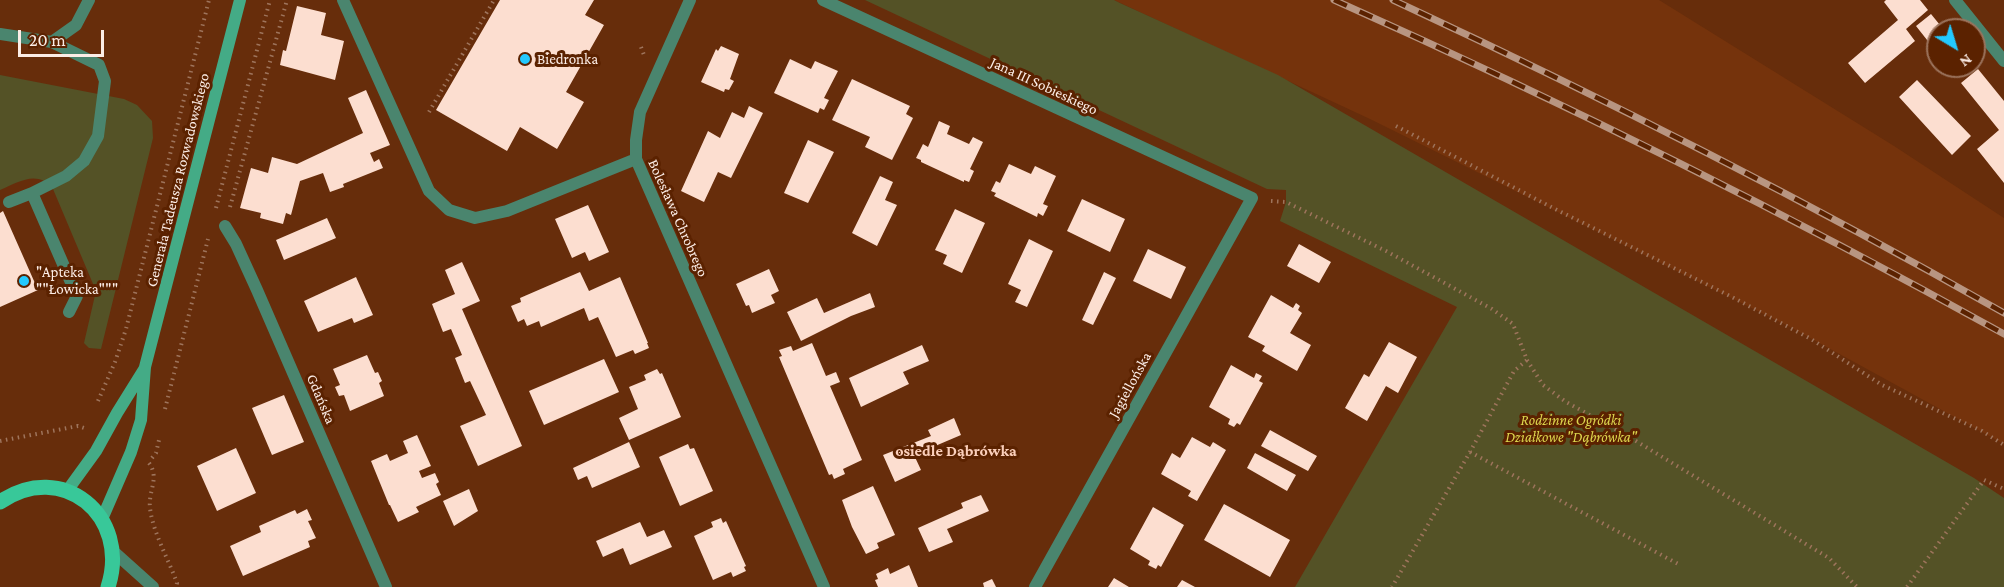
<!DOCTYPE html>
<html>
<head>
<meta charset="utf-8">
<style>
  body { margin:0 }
  #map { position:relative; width:2004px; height:587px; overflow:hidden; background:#672d0b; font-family:"Crimson Pro",serif }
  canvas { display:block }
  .north { position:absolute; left:1926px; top:18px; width:60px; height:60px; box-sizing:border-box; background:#5b2200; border:2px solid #9b735c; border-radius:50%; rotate:142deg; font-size:16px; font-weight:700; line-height:24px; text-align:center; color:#fcede6 }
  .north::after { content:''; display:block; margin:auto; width:21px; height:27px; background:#23c9fe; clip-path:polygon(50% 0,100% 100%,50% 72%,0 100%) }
  .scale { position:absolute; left:18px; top:30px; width:86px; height:27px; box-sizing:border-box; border:3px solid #fcede6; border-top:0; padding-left:8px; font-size:18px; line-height:21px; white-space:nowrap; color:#fcede6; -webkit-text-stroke:4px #5b2200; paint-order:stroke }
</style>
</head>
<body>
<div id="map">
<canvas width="2004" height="587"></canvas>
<div class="north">N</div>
<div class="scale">20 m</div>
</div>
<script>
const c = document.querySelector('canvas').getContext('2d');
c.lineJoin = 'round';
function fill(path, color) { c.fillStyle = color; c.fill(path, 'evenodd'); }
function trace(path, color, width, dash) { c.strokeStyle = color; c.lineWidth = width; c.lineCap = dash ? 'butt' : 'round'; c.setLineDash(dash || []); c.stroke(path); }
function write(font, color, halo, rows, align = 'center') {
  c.font = font + ' "Crimson Pro",serif'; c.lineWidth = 6; c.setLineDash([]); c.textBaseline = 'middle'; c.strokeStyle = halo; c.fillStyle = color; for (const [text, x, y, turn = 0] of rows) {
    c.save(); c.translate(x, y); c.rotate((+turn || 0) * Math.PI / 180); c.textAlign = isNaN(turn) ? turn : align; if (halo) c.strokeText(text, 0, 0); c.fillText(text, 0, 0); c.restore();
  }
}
const built = new Path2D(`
  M1114,0H1659L1894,146L2004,218V444L1792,328L1370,119Z`);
const green = new Path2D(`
  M865,0H1114L1120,3L1278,75L1974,478L2004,498V587H1295L1457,307L1280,221L1286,202V190L1267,189Z
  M0,75L124,99L137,105L152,121L153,138L101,349L89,348L84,343L96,291L53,189C38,169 18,182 0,190Z`);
const building = new Path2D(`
  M500,0H594L585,15L604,25L566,92L584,102L557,149L520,127L507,151L436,110Z
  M1886,0H1920L1928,10L1906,29L1915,41L1865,83L1848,63L1898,20L1884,2Z
  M297,6L326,13L321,35L344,41L335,80L280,65L283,50L286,51Z
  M1931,14L1944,30H1938V39L1931,45L1916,26Z
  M721,46L739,54L730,79L734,81L729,90L725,89L724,92L701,82L716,49L718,51Z
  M790,59L811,69L815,61L838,71L824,98L829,100L824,110L820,108L818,113L774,93Z
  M1978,69L2004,101V183L1977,149L1999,130L1961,83Z
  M852,79L910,106L906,114L913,118L892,160L865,147L870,137L832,120Z
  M1917,80L1971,136L1952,155L1899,97Z
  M366,90L390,145L370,153L374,162L379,159L383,168L343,184L344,187L330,192L323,173L300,181L291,215L286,213L283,224L260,218L261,213L240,208L251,168L268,173L272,157L297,164L363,133L348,98Z
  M749,106L763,113L731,178L718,172L704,202L681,191L708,131L720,138L732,112L744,118Z
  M939,121L950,126L947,134L969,144L973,137L983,142L970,169L974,171L969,182L964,180V182L921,162V160L916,158L923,144L928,147Z
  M808,140L834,152L808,203L784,193Z
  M1009,164L1031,174L1035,166L1056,176L1043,204L1048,206L1043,216L1038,213L1037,217L994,196L996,193L991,191L996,181L1000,183Z
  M880,176L893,182L885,200L897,205L877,246L852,233Z
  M1082,199L1125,219L1110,252L1067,231Z
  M588,205L609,252L589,261L585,252L572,258L555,219Z
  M955,209L985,223L962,273L943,264L947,255L935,250Z
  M3,211L38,290L0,307V213Z
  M327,218L336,238L284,260L276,240Z
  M1029,239L1053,251L1027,307L1015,302L1021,290L1008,284Z
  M1299,244L1331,262L1319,283L1287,266Z
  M1148,249L1186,267L1171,299L1133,281Z
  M462,262L480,301L462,309L522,446L478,466L460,426L486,415L470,381L465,383L455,358L462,355L451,329L443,332L432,304L455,294L445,270Z
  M769,269L779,291L771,295L775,303L752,313L749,305L746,306L736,284Z
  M580,272L589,291L620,277L648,343H647L649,348L635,354L633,350L616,357L598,317L589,321L584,308L541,327L539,321L527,326L524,319L518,322L511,306L521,302L520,298Z
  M1104,272L1116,278L1093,325L1082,320Z
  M356,277L373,315L354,323L352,318L318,332L304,301Z
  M870,293L875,307L851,316L801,341L787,312L817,298L824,313Z
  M1271,295L1293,308L1296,303L1300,306L1298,310L1302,313L1290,333L1311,345L1297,371L1262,351L1265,346L1248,337Z
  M1389,342L1417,357L1398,393L1386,386L1367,421L1345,408L1364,374L1369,377Z
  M812,343L826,376L836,372L840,382L830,386L862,460L843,469L845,474L834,479L832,474L829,475L779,357L782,356L779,350L791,346L793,351Z
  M922,345L929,361L903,372L909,384L861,407L849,378Z
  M367,355L375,373L378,372L382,381L379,383L384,396L350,411L344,395L339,396L335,387L340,385L333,369Z
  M604,359L619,392L544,425L529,391Z
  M1231,365L1254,378L1256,373L1262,376L1259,381L1263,383L1240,425L1237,423L1234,427L1228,424L1230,419L1209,407Z
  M657,369L660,374L662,373L681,417L629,440L619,418L638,409L629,387L646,380L644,375Z
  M284,395L304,442L272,455L252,408Z
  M954,418L961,435L914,455L921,470L895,482L883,455L931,436L928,430Z
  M1270,430L1317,456L1308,471L1261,446Z
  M417,435L431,466L419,471L422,478L435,473L439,482L436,484L441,495L416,507L419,512L398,522L390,505H389L371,461L387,454L390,461L408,453L403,441Z
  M1192,437L1210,447L1213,442L1226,450L1197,501L1188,496L1191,491L1161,474L1172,453L1180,458Z
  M629,442L640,467L592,488L587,476L578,480L573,468Z
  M688,444L690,449L694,448L713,491L680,506L659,457Z
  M236,448L256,493L217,511L197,466Z
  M1255,453L1296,475L1287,491L1247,468Z
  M873,486L895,535L877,543L879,548L866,554L852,527L842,500Z
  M469,489L478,511L454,526L443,501Z
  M981,495L989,511L947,529L953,542L929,552L918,528L963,508L961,503Z
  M1224,504L1290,540L1270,577L1204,540Z
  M1153,507L1184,525L1161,567L1158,565L1156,569L1148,565L1150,561L1130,549Z
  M307,509L312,520L308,521L316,538L308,541L310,547L243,576L230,546L261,532L259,526L295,510L297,514Z
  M721,518L723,523L726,521L746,566L744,567L746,571L733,577L731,572L713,580L694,536L713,527L711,522Z
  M640,522L647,537L664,530L672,547L630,565L623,548L603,557L596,541Z
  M909,565L918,587H878L875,580L878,579L876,574L888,568L890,574Z
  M1114,578L1129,587H1108Z
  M992,579L996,587H984L983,583Z
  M1182,580L1195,587H1177Z`);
const path = new Path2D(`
  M641,47L644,55
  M429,112L494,0
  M1396,126L1555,209L1732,297L1811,339L1882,385L1982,431L2004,445
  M1271,201L1286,202L1386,251L1492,309L1513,324L1527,360L1514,371L1470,452L1392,587
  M230,207L287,0
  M216,208L270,0
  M1527,360L1543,385L1566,402L1626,435L1829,558L1857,587
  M98,401L115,362L126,329L209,0
  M165,409L208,239
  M0,441L78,426L87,429
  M1470,452L1680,565
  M152,458L156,453L159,440
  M149,463C160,478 148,491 150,508C153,533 168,558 177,583L176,587
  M1907,587L1984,480L2004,489`);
const lane = new Path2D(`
  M32,193L66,176L84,161L98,136L105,81L99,65L52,42
  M9,202L32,193L77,296L69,312`);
const street = new Path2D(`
  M343,0L429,191L449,210L475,218L507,211L636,159L824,587
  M823,0L1252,198L1035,587
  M1955,0L2004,61
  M0,34L52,42L76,25L89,0
  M636,159V140L640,112L690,0
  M225,226L236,244L257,290L386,587
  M114,552L153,587`);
const secondary = new Path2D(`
  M67,491L96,451L117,413L145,368
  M102,519L131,452L141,420L145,367L240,0`);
const primary = new Path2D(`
  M0,502C62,459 131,516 108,587`);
const rail = new Path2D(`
  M1334,0C1563,102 1786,213 2004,334
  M1393,0C1600,96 1805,200 2004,313`);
const markers = [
  [525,59,6,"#23c9fe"],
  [24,281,6,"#23c9fe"]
];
const poiNames = [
  ["Biedronka",537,59],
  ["\"Apteka",36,272],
  ["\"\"Łowicka\"\"\"",36,289]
];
const streetNames = [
  ["Jana III Sobieskiego",1044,86,25],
  ["Generała Tadeusza Rozwadowskiego",178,180,-76],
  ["Bolesława Chrobrego",678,218,66],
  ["Jagiellońska",1130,385,-61],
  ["Gdańska",321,399,67]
];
const parkNames = [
  ["Rodzinne Ogródki",1571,420],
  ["Działkowe \"Dąbrówka\"",1571,437]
];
const neighbourhoodNames = [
  ["osiedle Dąbrówka",956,451]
];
fill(built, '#75330c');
fill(green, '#545226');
fill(building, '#fcded0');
trace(path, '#9e745c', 4, [1.5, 4.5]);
trace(lane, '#4a856e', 12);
trace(street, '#4a856e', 12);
trace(secondary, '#44ab86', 12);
trace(primary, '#38c899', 15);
trace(rail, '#b89581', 7);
trace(rail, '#5b2200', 4.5, [14]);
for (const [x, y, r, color] of markers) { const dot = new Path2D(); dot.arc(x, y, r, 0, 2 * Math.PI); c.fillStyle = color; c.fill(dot); trace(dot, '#5b2200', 2); }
write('15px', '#fcede6', '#5b2200', poiNames, 'left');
write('15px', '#fcede6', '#5b2200', streetNames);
write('italic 15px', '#dcd54d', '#5b2200', parkNames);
write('bold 16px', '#fbcfbb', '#5b2200', neighbourhoodNames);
</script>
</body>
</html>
